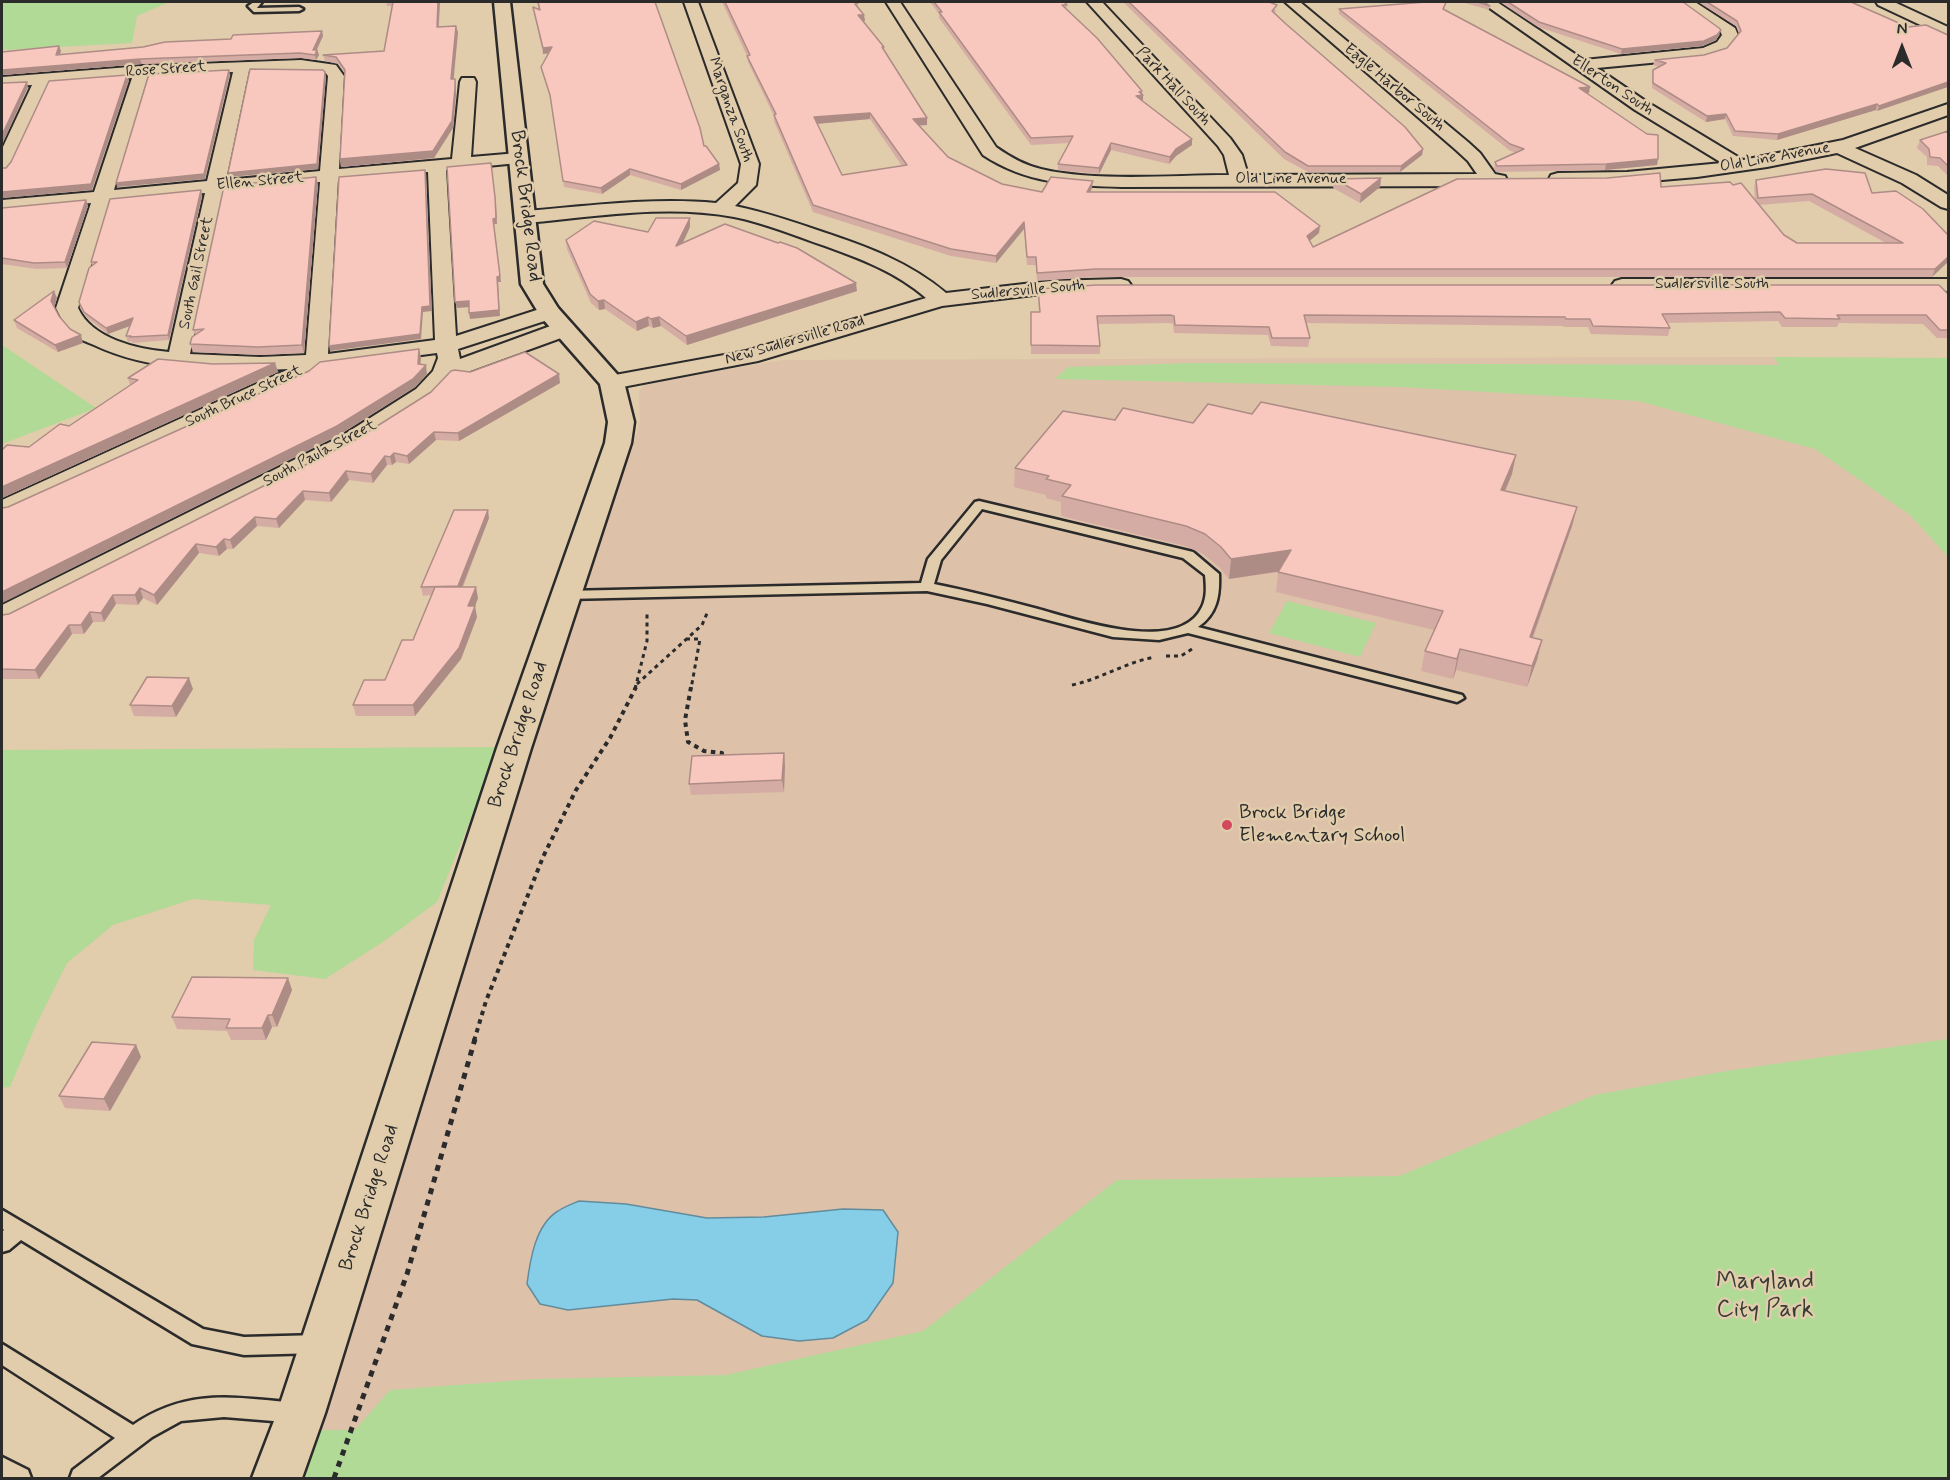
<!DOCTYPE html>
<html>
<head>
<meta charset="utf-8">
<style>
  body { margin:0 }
  #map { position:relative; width:1950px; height:1480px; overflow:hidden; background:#e1ccab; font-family:Mynerve,sans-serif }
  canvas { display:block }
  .frame { position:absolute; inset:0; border:3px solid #2b2b2b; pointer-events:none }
  .north { position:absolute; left:1872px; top:18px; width:60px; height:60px; -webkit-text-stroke:4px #e1ccab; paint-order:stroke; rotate:0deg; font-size:16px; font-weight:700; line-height:24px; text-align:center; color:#2b2b2b }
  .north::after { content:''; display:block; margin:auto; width:21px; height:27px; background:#2b2b2b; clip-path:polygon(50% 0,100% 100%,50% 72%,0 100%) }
</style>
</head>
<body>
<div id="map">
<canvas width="1950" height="1480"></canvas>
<div class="frame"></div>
<div class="north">N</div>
</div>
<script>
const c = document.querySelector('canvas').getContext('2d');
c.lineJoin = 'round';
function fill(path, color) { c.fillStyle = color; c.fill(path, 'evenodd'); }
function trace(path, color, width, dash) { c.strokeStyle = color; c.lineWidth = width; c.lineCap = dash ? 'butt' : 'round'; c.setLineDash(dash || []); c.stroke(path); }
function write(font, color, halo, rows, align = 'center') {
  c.font = font + ' Mynerve,sans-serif'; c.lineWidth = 5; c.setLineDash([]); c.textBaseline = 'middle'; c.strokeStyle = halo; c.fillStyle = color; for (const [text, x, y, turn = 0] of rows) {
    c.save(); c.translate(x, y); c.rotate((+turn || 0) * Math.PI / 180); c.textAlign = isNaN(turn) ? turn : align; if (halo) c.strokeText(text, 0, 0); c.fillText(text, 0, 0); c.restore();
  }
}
const built = new Path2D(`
  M1773,357L1948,541V1094L940,1437L312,1430L529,749L634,443L640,421L639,392L643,386L654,382L782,360Z`);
const green = new Path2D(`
  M2,2H169L137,16L132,43L2,50Z
  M2,345L96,408L2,444Z
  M1773,357L1948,358V557L1910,515L1815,449L1638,401L1402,387L1055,379L1068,367L1195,363L1779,365Z
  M1287,601L1376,623L1360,657L1269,633Z
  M500,747L437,902L383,942L325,979L253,970L254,940L271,905L193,899L113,925L67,963L36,1025L10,1087L2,1088V750Z
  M1948,1039V1478H296L312,1430H355L390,1390L535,1379L726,1375L923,1331L1117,1180L1399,1176L1595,1095L1726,1071Z`);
const water = new Path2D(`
  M579,1201L626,1204L707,1218L764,1217L843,1209L883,1210L898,1232L893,1283L867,1320L833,1338L799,1341L762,1336L697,1300L673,1299L568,1310L540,1304L527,1284C530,1261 535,1225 558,1211C564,1207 572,1204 579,1201Z`);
const pathFar2 = new Path2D(`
  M686,639H700L691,689
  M1166,656H1181L1192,649
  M637,684L702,625L708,611
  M1072,685C1101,679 1126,662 1155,657
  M635,689L647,641V612`);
const pathFar1 = new Path2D(`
  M691,687L685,720L688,742L704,751L722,753V758
  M474,1041L486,1001L543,857L576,790L610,738L636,687`);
const path = new Path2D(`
  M334,1478L407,1274L475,1039`);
const service = new Path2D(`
  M254,2H262L257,8L299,7L303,9L299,11L254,12L248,6Z
  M979,501L1193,552L1219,574C1220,596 1217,614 1198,627L1462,695L1464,698L1457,702L1188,633L1159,640L1113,637L987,604L927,591L566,599L559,595L566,591L921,583L928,559L975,502ZM982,509L1183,558L1205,575C1206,586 1207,597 1202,607C1179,656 1075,619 1038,609C1004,600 969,591 934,584L941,560Z
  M2,1210L203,1329L244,1337L319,1335L326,1337L330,1344L326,1351L319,1353L244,1355L192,1344L21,1240L9,1250L2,1252V1232L4,1230L2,1228Z
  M2,1344L133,1425C189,1387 235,1398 298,1403L306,1406L309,1413L306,1420L298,1423L224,1417L181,1421L152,1437L98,1478H70L73,1470L115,1438L2,1365Z
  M2,1457L28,1470L31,1478H2Z`);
const minor = new Path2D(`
  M684,2H698L759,164L756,185L735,206C765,212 794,222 823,232C868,247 909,262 946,293L1050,281L1121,279L1128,281L1131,285L1128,289L1121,291L1050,293L942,306L758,361L612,389L604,387L601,382L604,377L746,351L926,298C896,272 861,259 825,246C795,236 765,223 734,217C666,204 594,217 525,223L518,221L515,217L518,213L525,211C589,206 652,197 716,203L738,183L741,164Z
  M886,2H900L996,147C1010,157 1024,165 1041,169C1095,182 1173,175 1229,175L1224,155L1218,146L1087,2H1102L1230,138L1242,155L1248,175L1477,174L1468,161L1456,150L1285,2H1300L1468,142L1480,153L1495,174L1505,176L1507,180L1505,184L1498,186L1122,187C1072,186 1025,183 983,155Z
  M1481,2H1497L1584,60L1703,48L1717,42L1722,35L1720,31L1678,2H1695L1735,28L1738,35L1725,51L1703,58L1597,68L1647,102L1743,160L1843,140L1948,104V115L1855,148L1916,175L1948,195V209L1941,207L1902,183L1837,153L1767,167L1697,177L1627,183H1551L1549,179L1551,175L1558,173L1627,172L1722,163L1635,110Z
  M1876,2H1894L1948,27V38L1878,5Z
  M301,60L336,65L344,76L339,169L452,159L460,82L462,78H474L476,82L471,157L518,153L524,154L527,158L524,162L518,163L446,170L456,336L549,306L557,307L560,312L557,317L458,349L460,359L556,324L564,323L572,324L575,329L572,334L451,378L432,399L356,447L12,621L2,623V605L340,437L416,389L433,371L438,358L437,353L321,368L310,377L11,514L2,516V500L289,369C226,372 153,373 94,345C88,342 79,340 74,335C66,328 61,318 56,308L91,203L2,212V200L94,192L132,78L49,84L11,167L8,171L2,172V149L32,85L2,87V77L142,66ZM301,70L325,72L328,76L320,171L226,180L249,71ZM233,72L207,181L114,190L148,76ZM428,172L435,340L328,354L338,180ZM320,182L306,355L260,357L190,354L224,191ZM205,193L169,352C137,349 92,339 78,308L110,202Z
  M1622,279H1948V291L1615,289L1612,285L1615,281Z`);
const tertiary = new Path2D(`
  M494,2H510L543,284L558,308L624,382L634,422L631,443L531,748L325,1413L302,1478H252L277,1413L497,748L605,443L608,422L600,384L541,317L521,284Z`);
const wall = new Path2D(`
  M386,2H440L439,27L458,32L453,79H455L456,94L453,128L434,158L341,167L340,159L345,74L338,64L325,61L323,55L384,51L392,6H387Z
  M537,2H655L704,146L719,164L720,170L681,190L630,175L602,194L564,187L551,100L541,67L549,53L543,54L534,12L539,10Z
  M722,2H857L858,7L864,15L865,21H863L884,47V51L927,118V125H919L948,157L1002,184L1042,192L1092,188L1090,192L1319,233L1309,241L1313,247L1661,187L1755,200L1754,187L1756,180L1872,193L1948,235L1932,277H1096L1037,281L1036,265H1027L1024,229L996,263L951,256L813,212L774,121V116L748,62L747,56ZM870,119L902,166L842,175L817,124ZM1809,201L1886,243H1797L1784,235L1759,205Z
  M930,2H1064L1067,5L1066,10L1142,91L1143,101L1192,139V145L1176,156L1169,164L1111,150L1099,174L1058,170V164L1070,143L1031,145L939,18V14Z
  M1123,2H1269L1276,11L1275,13L1286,24L1423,149L1422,155L1400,172H1308L1284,159Z
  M1426,2H1447L1444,9L1589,93H1587L1658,159L1657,165L1605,170L1496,172L1494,168L1495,162L1516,153L1509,150L1339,14V9Z
  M1462,2H1484L1490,6L1489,10Z
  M1500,2H1683L1719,35L1716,40L1702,46L1621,54L1538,27Z
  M1698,2H1851L1908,27L1877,111L1876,110L1777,140L1733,136L1725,119L1706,122L1652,88V75L1653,70L1659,67L1653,65L1655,60L1704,55L1727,48L1739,34L1736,26Z
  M322,31L323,36L317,50L319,55L316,60L301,58L142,64L2,75V52L59,46L61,51L60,55Z
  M1948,131V176L1938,166L1927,165V157L1917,148L1920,140Z
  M1381,178L1380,187L1360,203L1333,188L1335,179Z
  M318,184L304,353L260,355L193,352L190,344L195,335L193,330Z
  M201,190L202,196L169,340L132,343V341L128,342L126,336L130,326L108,334L86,317L80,308L79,302L92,266L91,262Z
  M86,200L88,206L67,268L36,269L2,264V208Z
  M690,218V227L683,243L857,291L687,345L661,326L653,328L649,326L637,331L605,309L599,310L591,303L567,249L566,240L648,232Z
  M1038,289L1948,294V338H1937L1923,324L1839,323L1837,327H1782L1778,321L1667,323L1670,328L1668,336L1591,334L1588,327H1564L1563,326L1306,323L1310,338L1308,347L1271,346L1268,335L1174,333L1173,324L1170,323L1098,324L1100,346V354H1031V312H1039Z
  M57,298L54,307L59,316L83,343L58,352L17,328L14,320Z
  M275,363L278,372L2,498V450L29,447L69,426L130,385L128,378L213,364Z
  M560,383L459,441L436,440L409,464L396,462L392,465H387L373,483L349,480L331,502L305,500L279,528L257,526L233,549H227L219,556L199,553L157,605L143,598L138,605L116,604L104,622H93L84,634H72L39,679H2V615L9,614L355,440Z
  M1115,420L1193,423L1512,474L1505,491L1577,507L1572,526L1533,638L1542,640L1537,660L1527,687L1456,670L1453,679L1421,671L1425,651L1434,630L1276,592L1278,572L1229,579L1219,567L1203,554L1185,546L1061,516V502L1046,498V495L1014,487L1015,468Z
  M489,518L463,587L478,598L471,617H477L461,659L415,716H356L353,705L385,680L413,640L431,595L423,596L421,587Z
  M193,689L176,717L134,716L130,705Z
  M784,753L785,765L784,792L691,795L689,784Z
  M288,978L292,990L277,1027H272L266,1040H231L227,1031L177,1029L172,1017Z
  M136,1045L141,1057L110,1111L65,1108L59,1096Z`);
const shadedWall = new Path2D(`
  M438,2H440L438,33L437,27Z
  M858,15H864L865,21H858Z
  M456,26L458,32L453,86L451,79Z
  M1721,30L1719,35L1716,40L1702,46L1621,54L1622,49Z
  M322,31L323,36L314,55L313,50Z
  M59,46L61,51L58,60L56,55Z
  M552,47V53L543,54V48Z
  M317,50L319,55L316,60L315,55Z
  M140,59L142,64L2,75V70Z
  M229,70L230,74L205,179L117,187L116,183Z
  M325,72L326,77L318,169L229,177L228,173Z
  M127,75L129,80L92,190L2,198V192Z
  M455,79L456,94L453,128L434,158L341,167L340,159Z
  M27,82L28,87L2,145V135Z
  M1948,82V87L1877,111L1879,106Z
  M1590,87L1589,93L1578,94L1579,88Z
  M1142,91V95H1143V101L1136,96L1139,92Z
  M1877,104L1876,110L1777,140L1778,134Z
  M870,113V119L815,124L814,117Z
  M1726,114L1725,119L1706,122L1707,116Z
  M927,118V125L913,126V119Z
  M1192,139V145L1176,156L1169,164L1170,157L1176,149Z
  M1111,143V150L1099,174V168Z
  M1423,149L1422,155L1400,172L1401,166Z
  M1658,159L1657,165L1605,170L1606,164Z
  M491,163L496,203L497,224H494L501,282H498L500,316L470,319L469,313L497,277Z
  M719,164L720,170L681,190V184Z
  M630,169V175L602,194L601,188Z
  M425,170L432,311L423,312L421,339L330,351L329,346Z
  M316,177L318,184L304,353L302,345Z
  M1381,178L1380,187L1360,203L1361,194Z
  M1093,181L1092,188L1087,200V192Z
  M201,190L202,196L169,340L168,335Z
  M86,200L88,206L67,268L65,262Z
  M690,218V227L677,255L676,246Z
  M1024,222V229L996,263V256Z
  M1320,226L1319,233L1306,244L1307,236Z
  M1948,257V262L1932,277L1935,269Z
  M856,283L857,291L687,345L686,336Z
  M54,291L57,298L54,309L51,301Z
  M604,300L605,309L599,310L598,301Z
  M469,301L470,307L457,308L455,302Z
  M648,317L649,326L637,331L636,322Z
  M659,317L661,326L653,328L651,319Z
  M133,318L135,324L108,334L106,328Z
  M81,335L83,343L58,352L55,345Z
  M419,349L421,357L420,371L426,365L427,374L415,387L339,435L2,603V592L418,364Z
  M275,363L278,372L2,498V487Z
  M559,374L560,383L459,441L458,433Z
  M434,432L436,440L409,464L407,456Z
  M394,453L396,462L392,465L390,457Z
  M1516,455L1512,474L1497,510L1501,490Z
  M385,456L387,465L373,483L371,474Z
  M346,471L349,480L331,502L329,493Z
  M303,491L305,500L279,528L276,519Z
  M1577,507L1572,526L1525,658L1530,637Z
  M488,510L489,518L459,595L458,586Z
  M255,517L257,526L233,549L230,540Z
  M224,539L227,549L219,556L216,547Z
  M196,544L199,553L157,605L154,595Z
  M1291,550L1288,570L1229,579L1231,559Z
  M476,587L478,598L471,617L468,606Z
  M140,588L143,598L138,605L135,595Z
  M113,595L116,604L104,622L101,613Z
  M475,606L477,617L461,659L415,716L413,705Z
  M90,612L93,622L84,634L81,625Z
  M69,625L72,634L39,679L35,670Z
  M1542,640L1537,660L1527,687L1532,666Z
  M1460,649L1456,670L1453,679L1457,659Z
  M189,678L193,689L176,717L172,706Z
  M784,753L785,765L784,792L782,780Z
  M288,978L292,990L277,1027L272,1015Z
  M268,1015L272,1027L266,1040L262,1028Z
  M136,1045L141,1057L110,1111L104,1099Z`);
const building = new Path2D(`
  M393,2H438L437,27L456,26L451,79H455V88L452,121L433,151L340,159L345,70L336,57L323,55L384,51Z
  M538,2H655L700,128L704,146H706L719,164L681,184L630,169L601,188L563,181L550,95L541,67L552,47L543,48L533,7L540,10Z
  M725,2H857L858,3L855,4L864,15H858L884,47H882L927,118L913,119L948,157L1002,184L1042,192L1051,177L1093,181L1087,192H1275L1320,226L1307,236L1313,247L1457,179L1607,178L1660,173L1661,187L1730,182L1733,185L1741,183L1784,235L1797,243H1903L1812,194L1758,198L1756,180L1826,169L1865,173L1872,193L1896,191L1923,209L1948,235V257L1935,269H1096L1037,273L1036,257H1027L1024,222L996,256L951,249L813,205L774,115L776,114L747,56L750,55ZM870,113L907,165L842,175L814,117Z
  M934,2H1064L1067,5H1062L1097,38L1142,91L1139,92L1143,95L1136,96L1192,139L1176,149L1170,157L1111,143L1099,168L1058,164L1073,136L1031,138L939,12H942Z
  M1129,2H1269L1277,5L1272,11L1286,24L1405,127L1423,149L1401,166H1308L1285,152Z
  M1426,2H1446L1443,9L1590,87L1579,88L1647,134L1658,135V159L1606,164L1497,166L1495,162L1524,149L1510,144L1339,9Z
  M1478,2H1484L1490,6Z
  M1508,2H1683L1719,28L1721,30L1717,35L1704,41L1622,49L1539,22Z
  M1707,2H1851L1908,27L1926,25L1948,35V82L1879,106L1877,104L1778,134L1735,131L1726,114L1707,116L1653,83V70L1666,63L1655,60L1704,55L1727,48L1741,31L1737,21Z
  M322,31L313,50H317L315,55L300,53L140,59L2,70V52L59,46L56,55L143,47L165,42L231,39L233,35Z
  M250,69L323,70L325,72L317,164L228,173Z
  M229,70L204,174L116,183L149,74Z
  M127,75L91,184L2,192V168H6L11,162L49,81Z
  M27,82L2,135V83Z
  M1948,131V166L1940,158L1930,157L1929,149L1920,140Z
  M491,163L495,197L496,218L493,219L500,276L497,277L499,310L469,313V301L455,302L447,167Z
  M425,170L430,306L422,307L420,334L329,346L339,177Z
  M316,177L302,345L258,347L190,344L192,337L204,329L193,330L224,186Z
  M1381,178L1361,194L1335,179Z
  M201,190L168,335L130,337L131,336H126L133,318L106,328L84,312L79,302L89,268L97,262H91L110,199Z
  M86,200L65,262L34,263L2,258V208Z
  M656,218H690L676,246L725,224L778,243L780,242L797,248L856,283L686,336L659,317L651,319L648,317L636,322L604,300L598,301L590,294L566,240L594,221L648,232Z
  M1096,285H1939L1948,294V330H1940L1926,315H1837L1840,319L1785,318L1780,312L1662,314L1670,328L1593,326L1590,319H1566L1565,317L1304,315L1310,338H1272L1269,327L1175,325L1174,316L1170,315L1097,316L1100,346L1031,345V312H1040L1038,289Z
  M54,291L51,301L59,316L70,329L81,335L55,345L14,320Z
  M419,349L418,364L426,365L413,379L337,426L2,592V508L8,507L309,371L320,362Z
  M525,352L559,374L458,433L434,432L407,456L394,453L390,457L385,456L371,474L346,471L329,493L303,491L276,519L255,517L230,540L224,539L216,547L196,544L154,595L140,588L135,595H113L101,613L90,612L81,625H69L35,670L2,669V615L9,614L355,440L431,392L451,371L455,370L470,372Z
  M158,359L213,364L275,363L2,487V450L7,445L29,447L60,424L69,426L138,380L128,378Z
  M1261,402L1516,455L1501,490L1577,507L1530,637L1542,640L1532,666L1460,649L1457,659L1425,651L1443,611L1278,572L1291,550L1231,559L1221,547L1205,534L1186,526L1062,496L1071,485L1046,479L1049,476L1015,468L1063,411L1115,420L1123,408L1193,423L1208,404L1252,414Z
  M454,510H488L458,586L421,587Z
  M435,587H476L468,606H475L459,648L413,705H353L364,680H385L402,640H413Z
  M147,677L189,678L172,706L130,705Z
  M784,753L782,780L689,784L692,756Z
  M192,977L288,978L272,1015H268L262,1028H226L230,1019L172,1017Z
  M92,1042L136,1045L104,1099L59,1096Z`);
const markers = [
  [1227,825,6,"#d1495b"]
];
const farStreetnames = [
  ["Rose Street",166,70,-4],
  ["Ellerton South",1612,86,34],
  ["Park Hall South",1173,87,47],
  ["Eagle Harbor South",1394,88,40],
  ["Marganza South",730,110,71],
  ["Old Line Avenue",1775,158,-10],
  ["Old Line Avenue",1291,180],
  ["Ellen Street",260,182,-5],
  ["South Gail Street",197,273,-78],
  ["Sudlersville South",1712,285],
  ["Sudlersville South",1028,291,-5],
  ["New Sudlersville Road",795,341,-16],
  ["South Bruce Street",244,397,-25],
  ["South Paula Street",320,454,-28]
];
const streetNames = [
  ["Brock Bridge Road",525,206,83],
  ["Brock Bridge Road",519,735,-72],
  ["Brock Bridge Road",370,1198,-72]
];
const poiNames = [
  ["Brock Bridge",1239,814],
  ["Elementary School",1239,837]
];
const nearParknames = [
  ["Maryland",1765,1283],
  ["City Park",1765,1311]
];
fill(built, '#ddc1a9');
fill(green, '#b1da97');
fill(water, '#86cde7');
trace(water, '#628c9c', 1.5);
trace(service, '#2b2b2b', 5);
trace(minor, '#2b2b2b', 4);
trace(tertiary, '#2b2b2b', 5);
trace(pathFar2, '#2b2b2b', 3, [4, 4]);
trace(pathFar1, '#2b2b2b', 4, [4.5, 4.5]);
trace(path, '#2b2b2b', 5, [6, 6]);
fill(service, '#e1ccab');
fill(minor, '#e1ccab');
fill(tertiary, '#e1ccab');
fill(wall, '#d5aca4');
fill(shadedWall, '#ae8c86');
fill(building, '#f8c8bf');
trace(building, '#ae8c86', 1.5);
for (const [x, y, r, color] of markers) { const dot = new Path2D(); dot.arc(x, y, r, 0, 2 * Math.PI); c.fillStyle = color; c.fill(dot); trace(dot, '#e1ccab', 2); }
write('16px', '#2b2b2b', '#e1ccab', farStreetnames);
write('20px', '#2b2b2b', '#e1ccab', streetNames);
write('20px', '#2b2b2b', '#e1ccab', poiNames, 'left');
write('24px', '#383c36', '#e1ccab', nearParknames);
</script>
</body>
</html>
